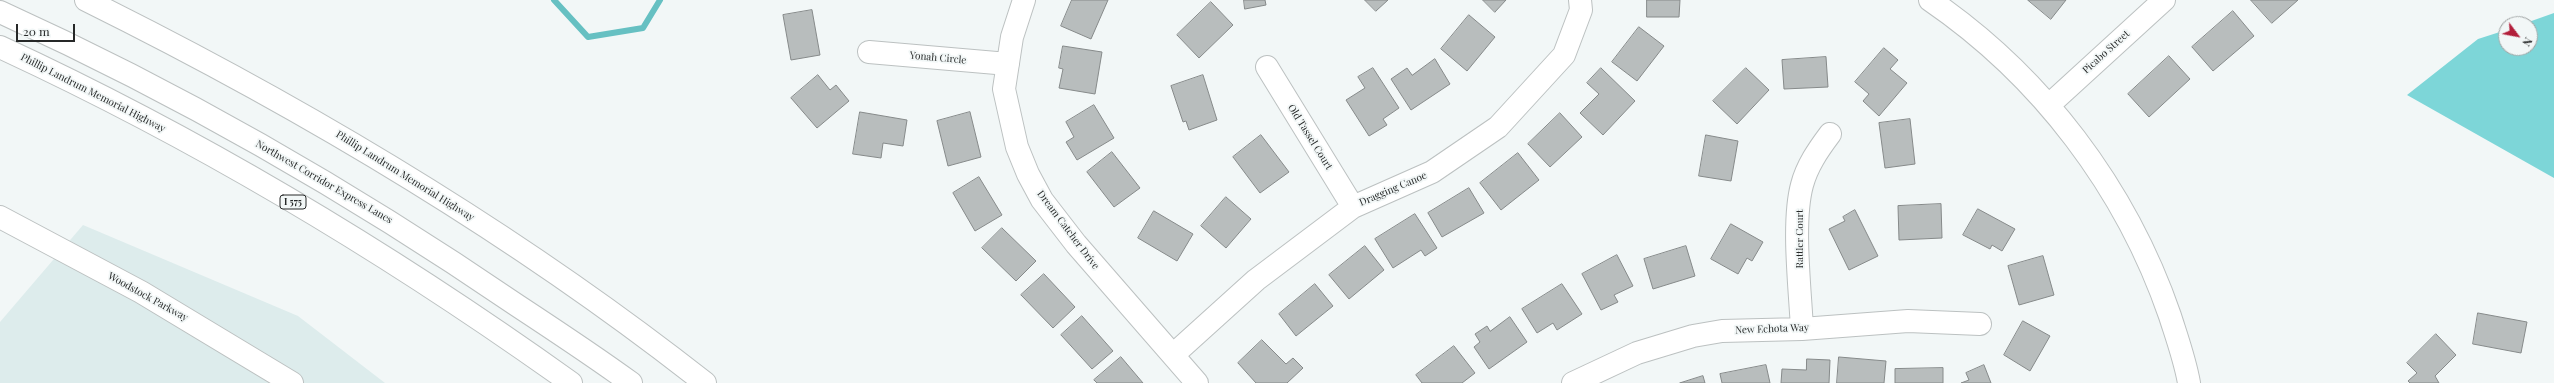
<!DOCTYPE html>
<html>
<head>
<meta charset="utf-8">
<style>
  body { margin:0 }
  #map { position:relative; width:2554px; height:383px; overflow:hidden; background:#f2f7f7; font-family:"Playfair Display",serif }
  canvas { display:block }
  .north { position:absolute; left:2498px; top:16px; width:40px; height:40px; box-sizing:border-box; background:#f2f7f7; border:1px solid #a0a4a4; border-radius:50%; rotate:122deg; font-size:11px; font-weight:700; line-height:16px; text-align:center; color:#262828 }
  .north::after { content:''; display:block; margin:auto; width:14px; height:18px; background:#b21f3b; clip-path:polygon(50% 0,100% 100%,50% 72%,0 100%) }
  .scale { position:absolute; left:16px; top:24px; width:59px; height:18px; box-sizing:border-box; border:2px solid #262828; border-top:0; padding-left:5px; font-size:12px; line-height:14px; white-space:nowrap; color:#262828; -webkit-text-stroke:3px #f2f7f7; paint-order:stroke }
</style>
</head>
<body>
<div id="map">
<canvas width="2554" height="383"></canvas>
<div class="north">N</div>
<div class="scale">20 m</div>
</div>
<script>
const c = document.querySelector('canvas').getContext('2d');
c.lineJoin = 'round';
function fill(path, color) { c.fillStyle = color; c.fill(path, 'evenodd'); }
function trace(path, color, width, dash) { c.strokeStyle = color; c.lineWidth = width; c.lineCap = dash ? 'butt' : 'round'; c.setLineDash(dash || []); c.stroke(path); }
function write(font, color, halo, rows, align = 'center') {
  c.font = font + ' "Playfair Display",serif'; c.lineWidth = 3.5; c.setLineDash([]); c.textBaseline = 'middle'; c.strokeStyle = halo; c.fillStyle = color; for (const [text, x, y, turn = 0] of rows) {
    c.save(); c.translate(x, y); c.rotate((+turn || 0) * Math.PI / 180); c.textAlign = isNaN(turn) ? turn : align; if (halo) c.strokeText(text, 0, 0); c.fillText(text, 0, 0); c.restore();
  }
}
const built = new Path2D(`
  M83,225L298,316L385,383H0V322Z`);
const forest = new Path2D(`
  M2554,13V178L2407,95L2478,39L2506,30V48H2530V24H2523Z`);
const stream = new Path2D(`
  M554,0L588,37L643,28L660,0`);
const building = new Path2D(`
  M1072,0H1108L1091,39L1061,26Z
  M1244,0H1265L1266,5L1245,9Z
  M1365,0H1388L1376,11Z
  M1483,0H1506L1495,12Z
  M1647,0H1680L1679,17H1647Z
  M2028,0H2066L2051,19Z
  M2251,0H2298L2272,23Z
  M1211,2L1233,25L1199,58L1177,35Z
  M812,10L820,55L791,60L783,15Z
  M2233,11L2254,36L2213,71L2192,47Z
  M1469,15L1495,37L1467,71L1441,49Z
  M1639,27L1664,46L1637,81L1612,62Z
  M1063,46L1102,52L1095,94L1059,88L1063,69L1059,68Z
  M1884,48L1898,60L1890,69L1907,83L1879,116L1863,101L1869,94L1855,82Z
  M2169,56L2190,79L2149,117L2128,94Z
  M1826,57L1828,87L1784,89L1782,60Z
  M1435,59L1450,84L1411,110L1391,79L1407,68L1412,75Z
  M1373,68L1399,108L1383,119L1387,125L1369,136L1346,100L1365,88L1358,77Z
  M1601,68L1635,101L1603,135L1580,113L1599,94L1587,83Z
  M1746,68L1769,90L1737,124L1713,101Z
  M818,75L830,90L836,85L849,101L817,128L791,98Z
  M1203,75L1217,120L1189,130L1186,121L1183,122L1171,86Z
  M1094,105L1114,138L1077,160L1066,142L1074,137L1066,122Z
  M860,112L907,120L903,146L883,143L881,158L853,154Z
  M970,112L981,157L948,166L937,121Z
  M1560,113L1582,137L1550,167L1528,144Z
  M1910,119L1915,164L1885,168L1879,123Z
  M1261,135L1289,172L1260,193L1233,157Z
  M1706,135L1738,141L1731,181L1699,176Z
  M1112,152L1140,188L1114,207L1087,172Z
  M1518,153L1539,180L1501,210L1480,183Z
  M979,177L1002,215L975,231L953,193Z
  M1469,188L1484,213L1442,237L1428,213Z
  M1226,197L1251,219L1226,248L1201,226Z
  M1941,204L1942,238L1899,240L1898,206Z
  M1978,209L2015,229L2002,251L1992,245L1990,249L1963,235Z
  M1855,210L1878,256L1849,270L1829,229L1845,221L1843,217Z
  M1154,211L1193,234L1177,261L1138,238Z
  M1415,214L1437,248L1425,256L1421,250L1393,268L1375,239Z
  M1731,224L1763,242L1752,261L1747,258L1738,274L1711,259Z
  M1002,228L1036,261L1016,281L982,248Z
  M1365,246L1384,270L1349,299L1329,275Z
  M1686,246L1695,276L1653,289L1644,259Z
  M1617,255L1633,286L1614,295L1618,302L1601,310L1582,274Z
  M2043,256L2054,295L2019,305L2008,266Z
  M1044,274L1075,307L1053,328L1021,295Z
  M1315,284L1333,306L1296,336L1279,314Z
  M1562,284L1582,314L1557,330L1553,323L1537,333L1522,309Z
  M2478,313L2527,322L2521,353L2473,344Z
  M1082,316L1113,351L1092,369L1061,335Z
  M1510,317L1527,342L1489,369L1474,347L1480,342L1475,334L1487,326L1490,331Z
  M2023,321L2050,336L2030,371L2004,355Z
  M2436,334L2456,355L2435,376L2439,383H2410L2408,381L2417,373L2407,363Z
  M1262,340L1286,364L1293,358L1303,368L1287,383H1256L1238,363Z
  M1454,346L1475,373L1462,383H1422L1416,375Z
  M1121,357L1143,383H1097L1094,380Z
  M1839,357L1886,361L1884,383H1837Z
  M1807,359L1830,360L1829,383H1781L1782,369L1806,370Z
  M1766,365L1770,383H1722L1720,374Z
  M1984,365L1991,383H1961L1969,380L1966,373Z
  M1943,368V383H1895V369Z
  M1703,376L1705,383H1680Z`);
const minor = new Path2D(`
  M1024,0L1012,37L1004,89L1017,147L1028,174L1042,200L1076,244L1197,383
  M1930,0C2041,76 2126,188 2170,316C2177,338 2185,360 2189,383
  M869,52L1008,64
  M1267,67L1353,207
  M2049,105L2164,0
  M1802,329C1800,288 1792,222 1802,185C1807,166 1818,150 1830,134
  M1173,355L1256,280L1353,207L1432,172L1498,127L1564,55L1581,10L1580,0
  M1573,383L1637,353L1693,336L1722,331L1802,329L1908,321L1980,324`);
const major = new Path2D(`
  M0,217L141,292L292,383`);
const highway = new Path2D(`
  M86,0C304,108 513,232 705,383
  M0,12C181,94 354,194 518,306C556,331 594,356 631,383
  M0,47C201,140 392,255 571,383`);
const shields = [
  [293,202,26]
];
const shieldNames = [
  ["I 575",293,202]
];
const streetNames = [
  ["Picabo Street",2106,52,-42],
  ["Yonah Circle",938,58,5],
  ["Phillip Landrum Memorial Highway",93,93,27],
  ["Old Tassel Court",1310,137,58],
  ["Phillip Landrum Memorial Highway",405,176,32],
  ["Northwest Corridor Express Lanes",324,182,30],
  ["Dragging Canoe",1393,189,-23],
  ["Dream Catcher Drive",1068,230,53],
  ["Rattler Court",1800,239,-90],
  ["Woodstock Parkway",148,297,29],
  ["New Echota Way",1772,329,-2]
];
fill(built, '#ddecec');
fill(forest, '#7dd6d8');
trace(stream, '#66c0c2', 6);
fill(building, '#b8bdbd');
trace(building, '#868a8a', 1);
trace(minor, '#bcc1c1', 24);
trace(major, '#bcc1c1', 24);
trace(highway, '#bcc1c1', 24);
trace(minor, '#fff', 22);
trace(major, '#fff', 22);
trace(highway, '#fff', 22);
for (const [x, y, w] of shields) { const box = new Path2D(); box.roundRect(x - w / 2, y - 7, w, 14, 3); c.fillStyle = '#f2f7f7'; c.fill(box); trace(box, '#262828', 1); }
write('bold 9px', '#262828', null, shieldNames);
write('10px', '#262828', '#f2f7f7', streetNames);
</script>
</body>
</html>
